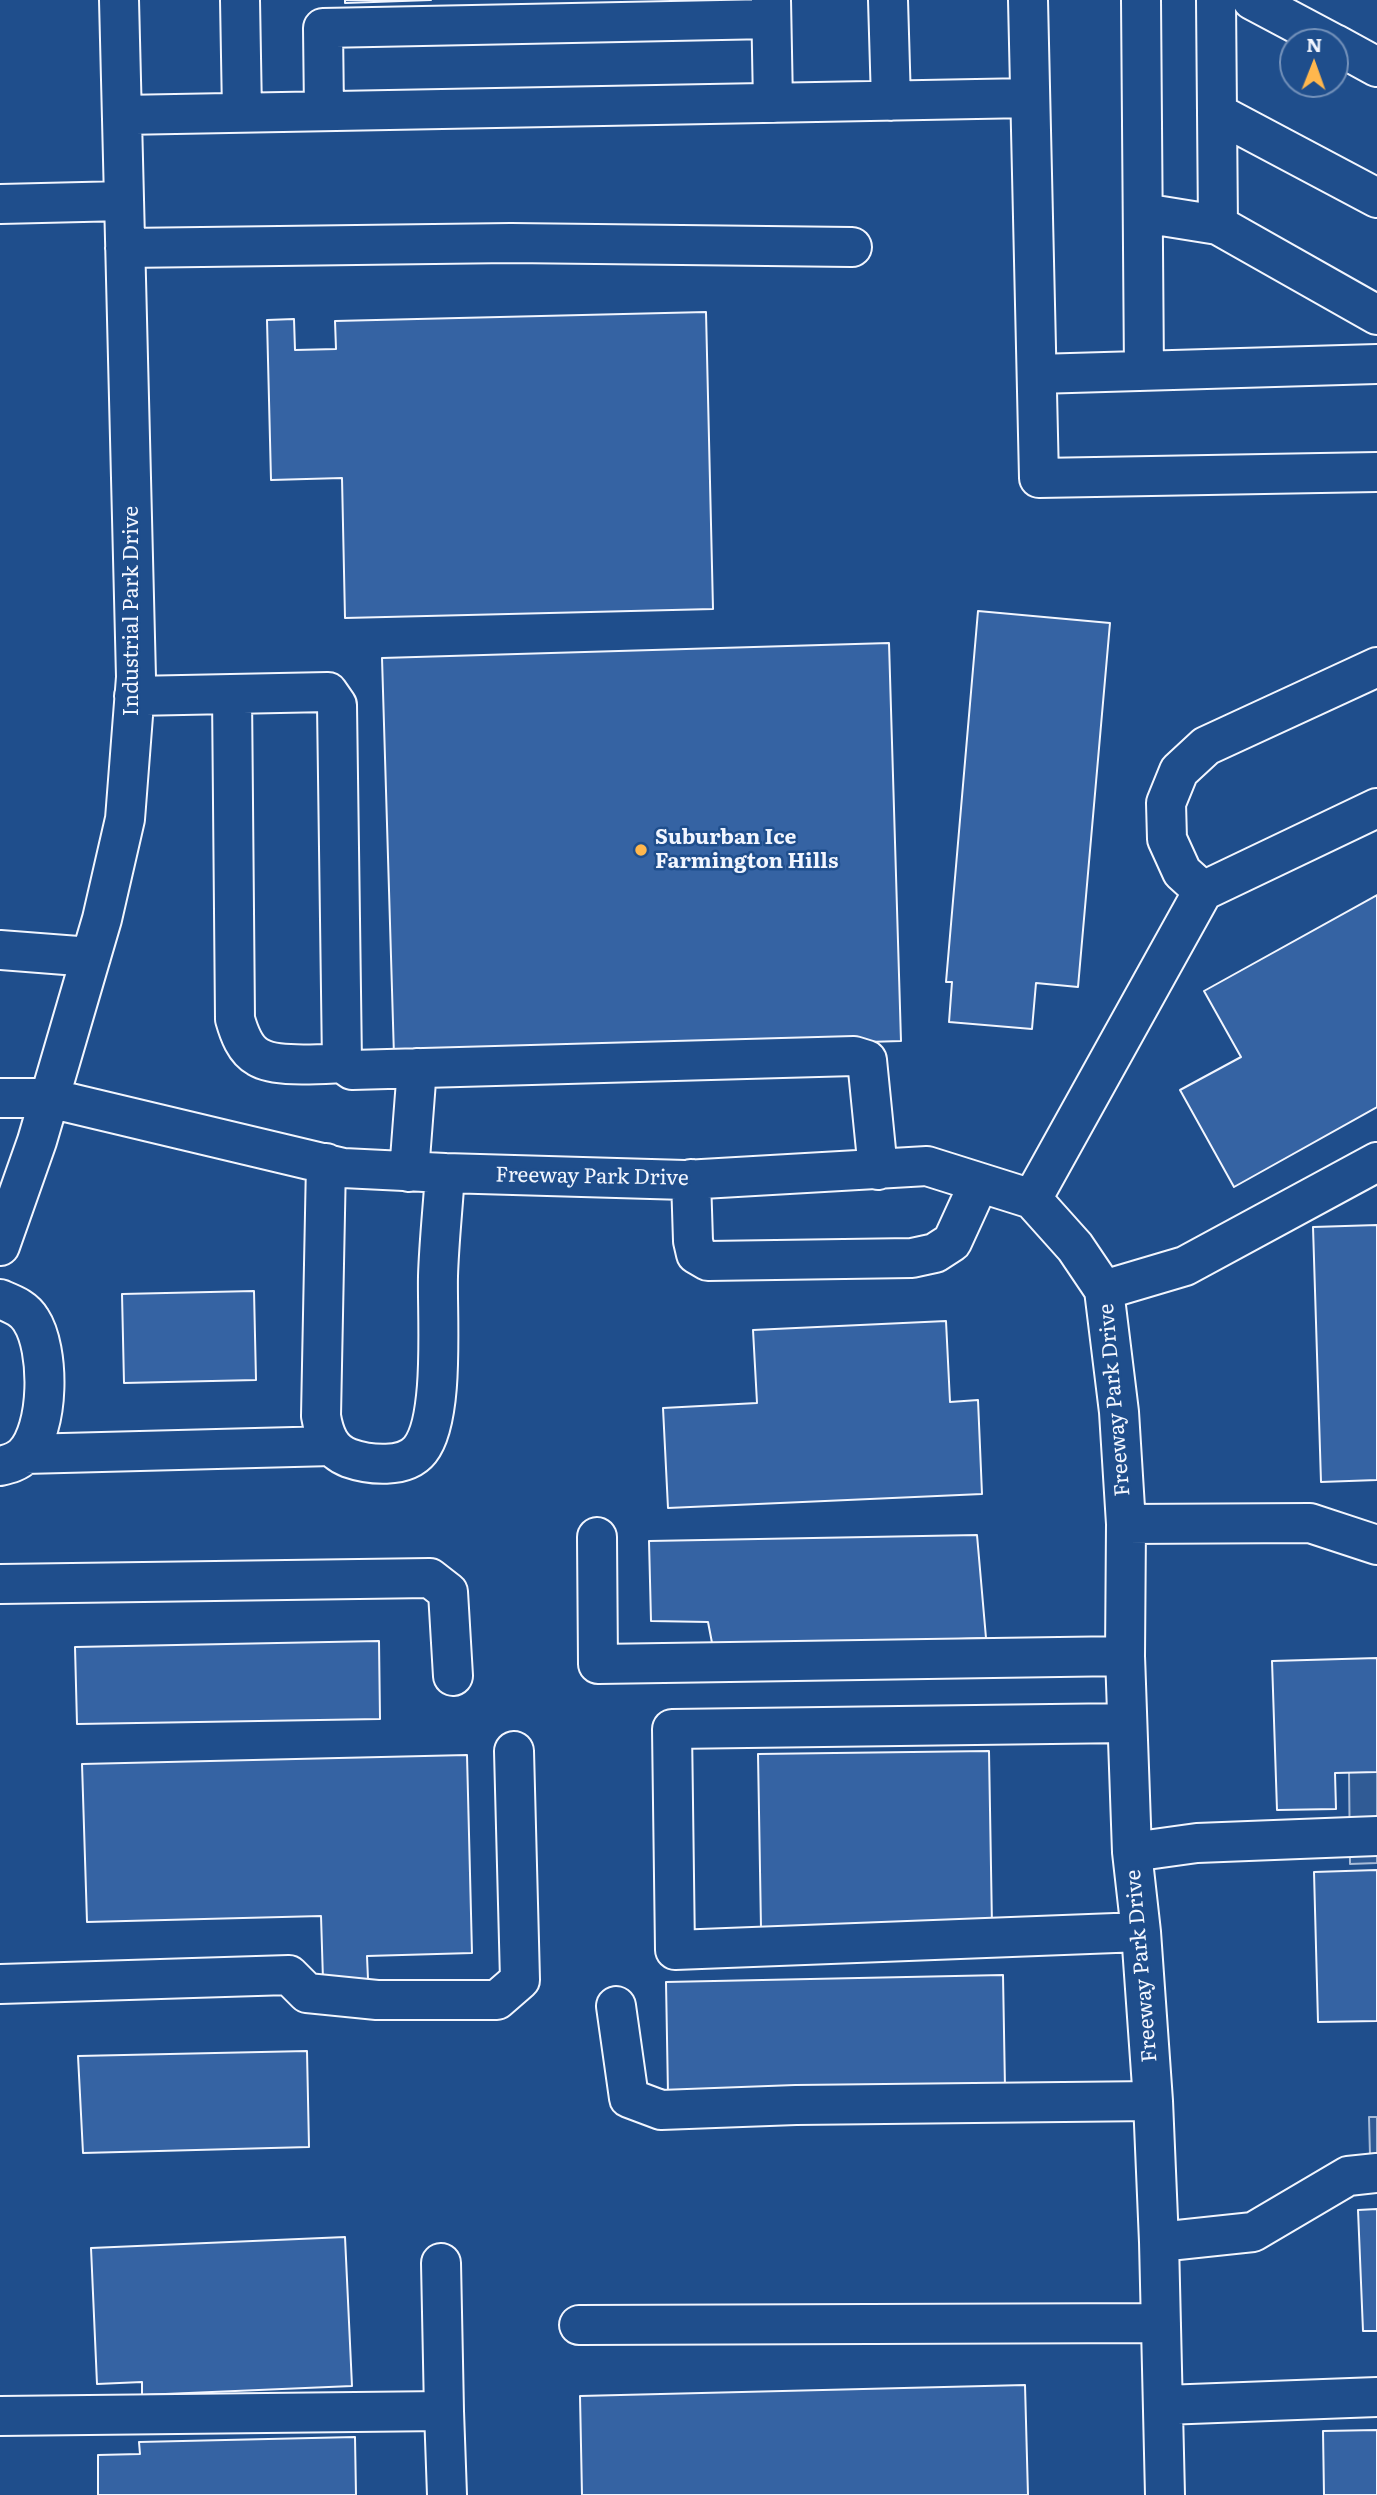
<!DOCTYPE html>
<html>
<head>
<meta charset="utf-8">
<style>
  body { margin:0 }
  #map { position:relative; width:1377px; height:2495px; overflow:hidden; background:#1f4e8c; font-family:Literata,serif }
  canvas { display:block }
  .north { position:absolute; left:1279px; top:28px; width:70px; height:70px; box-sizing:border-box; background:#1f4e8c; border:2px solid #7391ba; border-radius:50%; rotate:1deg; font-size:19px; font-weight:700; line-height:28px; text-align:center; color:#f2f6ff }
  .north::after { content:''; display:block; margin:auto; width:24px; height:32px; background:#ffb74d; clip-path:polygon(50% 0,100% 100%,50% 72%,0 100%) }
</style>
</head>
<body>
<div id="map">
<canvas width="1377" height="2495"></canvas>
<div class="north">N</div>
</div>
<script>
const c = document.querySelector('canvas').getContext('2d');
c.lineJoin = 'round';
function fill(path, color) { c.fillStyle = color; c.fill(path, 'evenodd'); }
function trace(path, color, width, dash) { c.strokeStyle = color; c.lineWidth = width; c.lineCap = dash ? 'butt' : 'round'; c.setLineDash(dash || []); c.stroke(path); }
function write(font, color, halo, rows, align = 'center') {
  c.font = font + ' Literata,serif'; c.lineWidth = 5; c.setLineDash([]); c.textBaseline = 'middle'; c.strokeStyle = halo; c.fillStyle = color; for (const [text, x, y, turn = 0] of rows) {
    c.save(); c.translate(x, y); c.rotate((+turn || 0) * Math.PI / 180); c.textAlign = isNaN(turn) ? turn : align; if (halo) c.strokeText(text, 0, 0); c.fillText(text, 0, 0); c.restore();
  }
}
const built = new Path2D(`
  M1349,1772H1377V1863L1350,1864Z
  M1369,2117H1377V2193H1371Z`);
const building = new Path2D(`
  M345,0H431L345,3Z
  M706,312L713,609L345,618L342,478L271,480L267,320L294,319L295,350L336,349L335,321Z
  M978,611L1110,623L1078,987L1036,983L1032,1029L949,1022L952,982H946Z
  M889,643L901,1041L394,1056L382,658Z
  M1377,895V1107L1234,1187L1180,1090L1241,1057L1204,991Z
  M1377,1225V1480L1321,1482L1313,1227Z
  M254,1291L256,1380L124,1383L122,1294Z
  M946,1321L950,1402L978,1400L982,1494L668,1508L663,1408L757,1403L753,1330Z
  M977,1535L986,1638L713,1648L708,1622L651,1621L649,1541Z
  M379,1641L380,1719L77,1724L75,1647Z
  M1377,1658V1772L1335,1773L1336,1809L1277,1810L1272,1661Z
  M989,1751L992,1926L761,1928L758,1754Z
  M467,1755L472,1953L367,1956L368,1979L323,1980L321,1916L87,1922L82,1764Z
  M1377,1870V2021L1318,2022L1314,1872Z
  M1003,1975L1005,2088L668,2094L666,1982Z
  M307,2051L309,2147L83,2153L78,2056Z
  M1377,2209V2331H1363L1358,2210Z
  M345,2237L352,2386L142,2395V2382L97,2384L91,2248Z
  M1025,2385L1028,2495H582L580,2396Z
  M1377,2430V2495H1324L1323,2431Z
  M355,2437L356,2495H98V2455L140,2454L139,2442Z`);
const minor = new Path2D(`
  M240,0L242,112
  M771,0L773,103
  M888,0L891,101
  M1028,0L1039,478L1377,472
  M1141,0L1144,371
  M1252,0L1331,42
  M1335,44L1377,67
  M324,111L323,28L771,19
  M1217,113L1377,198
  M122,115L1030,98
  M0,204L124,201
  M1143,213L1218,225L1216,0
  M1218,225L1377,315
  M125,248L511,243L852,247
  M1037,374L1377,364
  M232,694L235,1019C239,1033 245,1050 258,1057C276,1068 321,1064 342,1063
  M134,696L328,692L337,705L342,1063L352,1070L854,1056L867,1060L878,1170
  M1203,891L1182,872L1167,839L1166,803L1179,771L1206,746L1377,667
  M0,950L91,957
  M0,1098H49L343,1168L445,1173L685,1180L927,1166L1032,1199L1075,1247L1104,1290L1119,1412L1126,1524L1125,1656L1132,1852L1141,1932L1153,2101L1159,2242L1165,2495
  M326,1163L321,1416C324,1434 330,1451 349,1458C369,1465 405,1469 420,1450C445,1419 437,1317 438,1276C439,1242 443,1207 445,1173
  M409,1172L417,1068
  M691,1179L693,1241L696,1254L708,1261L912,1258L935,1253L952,1242L979,1183
  M1032,1199L1203,891L1377,808
  M0,1246L37,1141L102,919L125,819L136,677L119,0
  M1104,1290L1185,1266L1377,1162
  M0,1299C12,1304 24,1308 31,1320C50,1349 50,1429 24,1455C17,1462 9,1464 0,1466
  M25,1454L332,1446
  M1126,1524L1310,1523L1377,1545
  M597,1537L598,1664L1125,1656
  M0,1584L430,1578L448,1592L453,1676
  M1127,1723L672,1729L675,1950L1141,1932
  M1132,1852L1197,1843L1377,1836
  M0,1984L289,1975L307,1993L377,2000H497L520,1980L514,1751
  M616,2006L629,2098L661,2110L796,2105L1153,2101
  M1159,2242L1253,2232L1348,2176L1377,2173
  M579,2325L1161,2323
  M1164,2405L1377,2397
  M444,2411L447,2495
  M0,2416L444,2411L441,2263`);
const markers = [
  [641,850,7,"#ffb74d"]
];
const streetNames = [
  ["Industrial Park Drive",132,611,-90],
  ["Freeway Park Drive",592,1177,1],
  ["Freeway Park Drive",1115,1400,-95],
  ["Freeway Park Drive",1142,1966,-95]
];
const poiNames = [
  ["Suburban Ice",655,838],
  ["Farmington Hills",655,862]
];
fill(built, '#305b95');
trace(built, '#a8bbd7', 2);
fill(building, '#3563a3');
trace(building, '#f2f6ff', 2);
trace(minor, '#f2f6ff', 42);
trace(minor, '#1f4e8c', 38);
for (const [x, y, r, color] of markers) { const dot = new Path2D(); dot.arc(x, y, r, 0, 2 * Math.PI); c.fillStyle = color; c.fill(dot); trace(dot, '#1f4e8c', 2.5); }
write('21px', '#f2f6ff', '#1f4e8c', streetNames);
write('bold 21px', '#f2f6ff', '#1f4e8c', poiNames, 'left');
</script>
</body>
</html>
